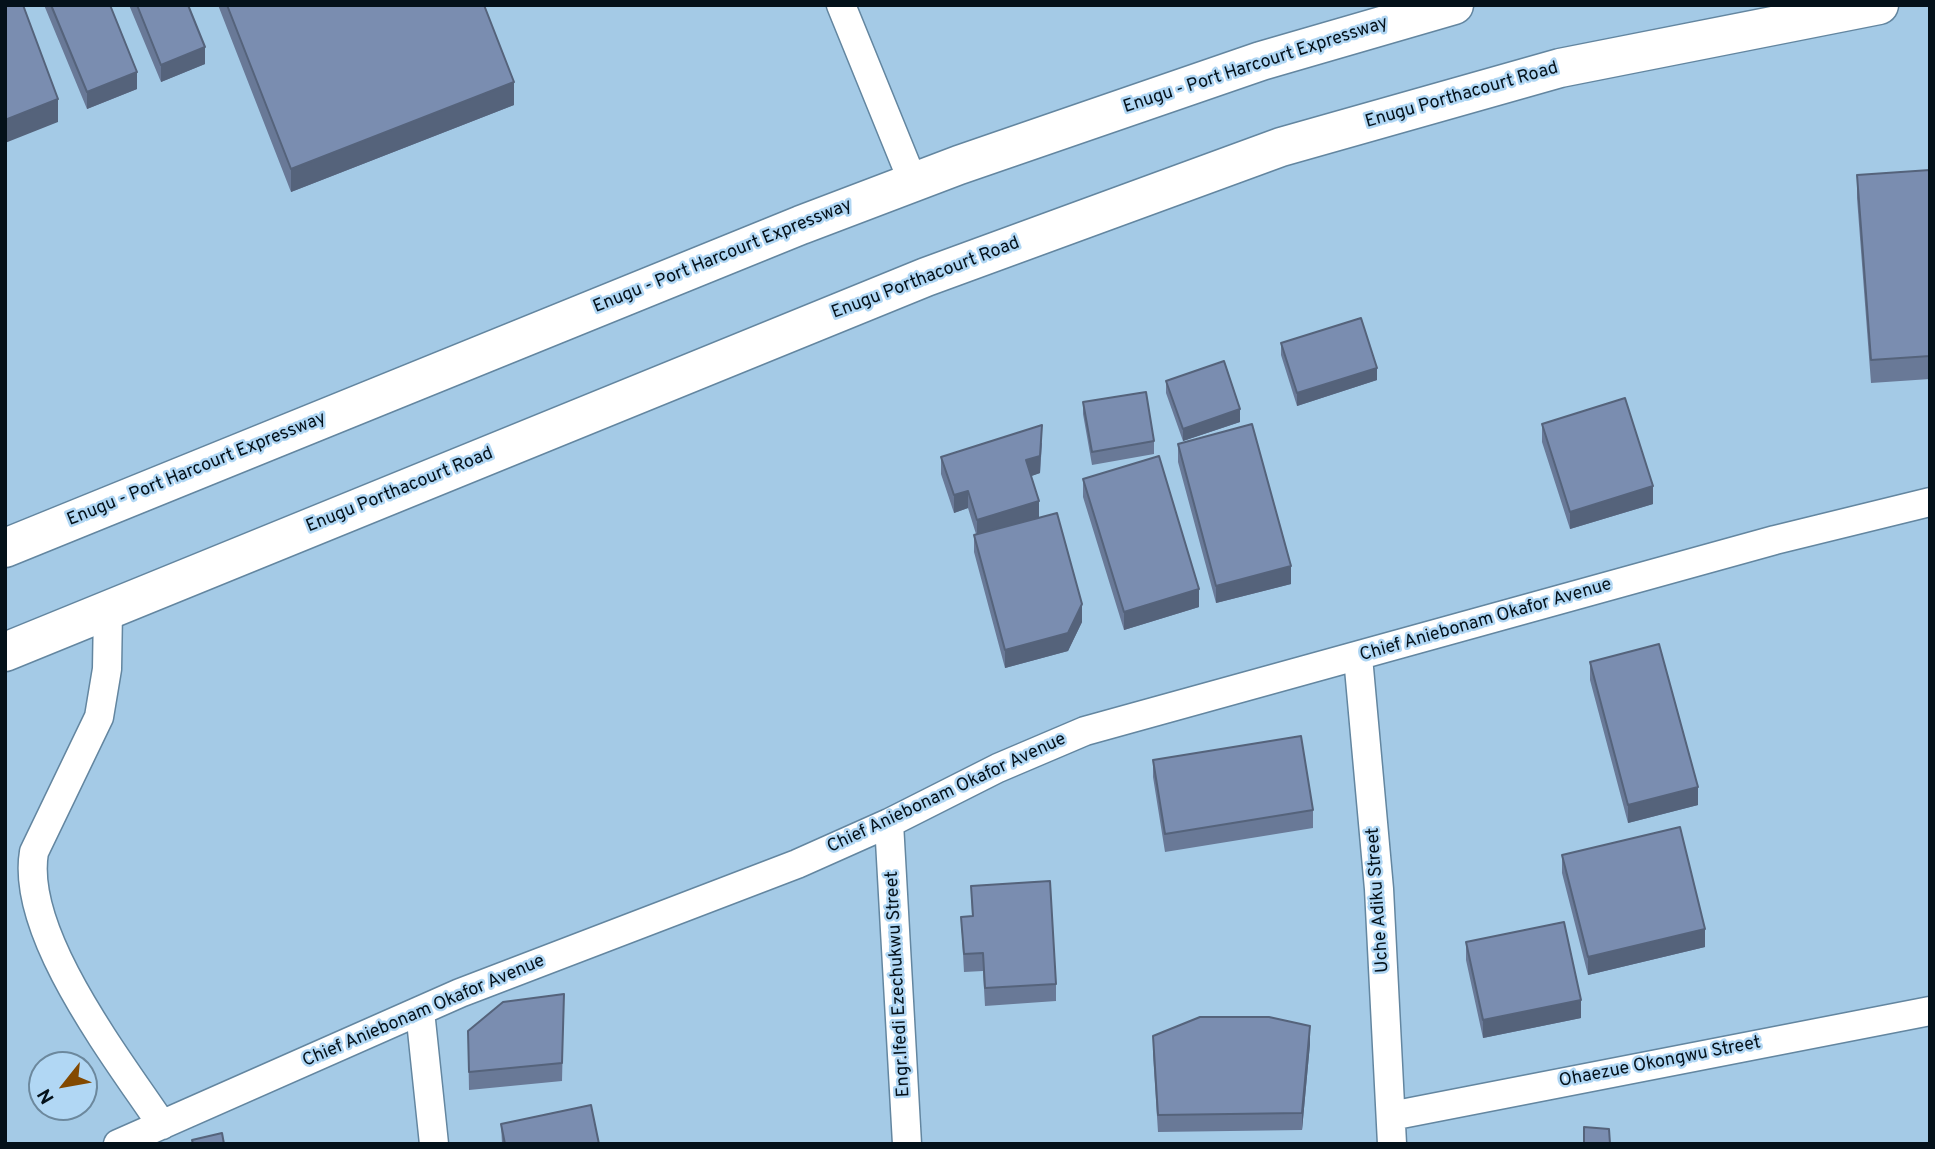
<!DOCTYPE html>
<html>
<head>
<meta charset="utf-8">
<style>
  body { margin:0 }
  #map { position:relative; width:1935px; height:1149px; overflow:hidden; background:#a4cae6; font-family:Overpass,sans-serif }
  canvas { display:block }
  .frame { position:absolute; inset:0; border:7px solid #04111a; pointer-events:none }
  .north { position:absolute; left:28px; top:1051px; width:70px; height:70px; box-sizing:border-box; background:#b1d7f4; border:2px solid #6c889d; border-radius:50%; rotate:239deg; font-size:19px; font-weight:700; line-height:28px; text-align:center; color:#04111a }
  .north::after { content:''; display:block; margin:auto; width:24px; height:32px; background:#834900; clip-path:polygon(50% 0,100% 100%,50% 72%,0 100%) }
</style>
</head>
<body>
<div id="map">
<canvas width="1935" height="1149"></canvas>
<div class="frame"></div>
<div class="north">N</div>
</div>
<script>
const c = document.querySelector('canvas').getContext('2d');
c.lineJoin = 'round';
function trace(path, color, width, dash) { c.strokeStyle = color; c.lineWidth = width; c.lineCap = dash ? 'butt' : 'round'; c.setLineDash(dash || []); c.stroke(path); }
function fill(path, color) { c.fillStyle = color; c.fill(path, 'evenodd'); }
function write(font, color, halo, rows, align = 'center') {
  c.font = font + ' Overpass,sans-serif'; c.lineWidth = 5; c.setLineDash([]); c.textBaseline = 'middle'; c.strokeStyle = halo; c.fillStyle = color; for (const [text, x, y, turn = 0] of rows) {
    c.save(); c.translate(x, y); c.rotate((+turn || 0) * Math.PI / 180); c.textAlign = isNaN(turn) ? turn : align; if (halo) c.strokeText(text, 0, 0); c.fillText(text, 0, 0); c.restore();
  }
}
const street = new Path2D(`
  M841,5L913,182
  M108,610L107,669L99,717L34,852C20,934 118,1059 162,1125
  M1358,657L1379,889L1392,1144
  M889,823L907,1144
  M420,1011L434,1144
  M1391,1116L1930,1011
  M118,1144L460,993L797,864L889,823L998,768L1085,731L1775,540L1930,502`);
const highway = new Path2D(`
  M5,548L801,225L959,165L1261,61L1454,5
  M5,652L926,277L1281,147L1560,68L1879,5`);
const wall = new Path2D(`
  M44,5H110L137,89L87,109Z
  M129,5H188L205,64L161,82Z
  M218,5H484L514,105L291,192Z
  M1930,170V379L1871,383L1857,198V175Z
  M1281,343L1377,380L1297,406L1281,355Z
  M1166,381L1240,422L1183,441L1166,393Z
  M1083,402L1154,441V454L1092,465L1083,414Z
  M1542,424L1653,504L1570,529L1542,442Z
  M1042,443L1040,473L1031,476L1039,518L1082,622L1068,651L1005,668L974,552V535L976,534L968,508L954,513L941,474V457Z
  M1178,444L1291,584L1216,603L1178,462Z
  M1083,479L1199,607L1124,630L1083,497Z
  M1590,662L1698,805L1628,823L1590,680Z
  M1153,760L1313,810V828L1165,852L1153,777Z
  M1562,855L1705,947L1588,975L1562,873Z
  M971,886L1056,984V1001L985,1006L983,971L964,972L961,917L972,916Z
  M1466,942L1581,1018L1483,1038L1466,960Z
  M564,994L562,1081L469,1090L468,1031Z
  M1153,1036L1310,1044L1302,1130L1158,1132L1153,1054Z
  M501,1124L599,1144H502Z`);
const shadedWall = new Path2D(`
  M205,47V64L161,82V65Z
  M137,72V89L87,109V92Z
  M514,82V105L291,192V169Z
  M58,99V122L5,143V120Z
  M1377,368V380L1297,406V393Z
  M1240,409V422L1183,441V429Z
  M1042,425L1040,473L1026,478V460Z
  M1653,486V504L1570,529V512Z
  M968,491V508L954,513V495Z
  M1039,501V519L977,537V520Z
  M1291,566V584L1216,603V586Z
  M1199,589V607L1124,630V612Z
  M1082,604V622L1068,651L1005,668V650Z
  M1698,787V805L1628,823V805Z
  M1705,929V947L1588,975V957Z
  M1581,1000V1018L1483,1038V1020Z
  M1310,1026V1044L1302,1130V1113Z`);
const building = new Path2D(`
  M5,5H23L58,99L5,120Z
  M51,5H110L137,72L87,92Z
  M137,5H188L205,47L161,65Z
  M227,5H484L514,82L291,169Z
  M1930,170V356L1871,360L1857,175Z
  M1361,318L1377,368L1297,393L1281,343Z
  M1224,361L1240,409L1183,429L1166,381Z
  M1146,392L1154,441L1092,452L1083,402Z
  M1625,398L1653,486L1570,512L1542,424Z
  M1252,424L1291,566L1216,586L1178,444Z
  M1042,425L1040,456L1026,460L1039,501L977,520L968,491L954,495L941,457Z
  M1159,456L1199,589L1124,612L1083,479Z
  M1057,513L1082,604L1068,633L1005,650L974,535Z
  M1659,644L1698,787L1628,805L1590,662Z
  M1301,736L1313,810L1165,834L1153,760Z
  M1680,827L1705,929L1588,957L1562,855Z
  M1050,881L1056,984L985,988L983,953L964,954L961,917L973,916L971,886Z
  M1564,922L1581,1000L1483,1020L1466,942Z
  M564,994L562,1063L469,1072L468,1031L503,1002Z
  M1200,1017H1269L1310,1026L1302,1113L1158,1115L1153,1036Z
  M591,1105L599,1144H505L501,1124Z
  M1584,1127L1609,1129L1610,1144H1584Z
  M222,1133L224,1144H193L192,1140Z`);
const streetNames = [
  ["Enugu - Port Harcourt Expressway",1256,66,-18],
  ["Enugu Porthacourt Road",1462,96,-16],
  ["Enugu - Port Harcourt Expressway",723,257,-22],
  ["Enugu Porthacourt Road",926,279,-21],
  ["Enugu - Port Harcourt Expressway",197,470,-22],
  ["Enugu Porthacourt Road",400,491,-22],
  ["Chief Aniebonam Okafor Avenue",1486,621,-16],
  ["Chief Aniebonam Okafor Avenue",947,794,-25],
  ["Uche Adiku Street",1379,900,-94],
  ["Engr.Ifedi Ezechukwu Street",899,984,-93],
  ["Chief Aniebonam Okafor Avenue",424,1012,-23],
  ["Ohaezue Okongwu Street",1660,1063,-11]
];
trace(street, '#6386a0', 31);
trace(highway, '#6386a0', 41);
trace(street, '#fff', 28);
trace(highway, '#fff', 38);
fill(wall, '#697997');
fill(shadedWall, '#55637b');
fill(building, '#7a8db0');
trace(building, '#55637b', 2);
write('18px', '#04111a', '#b1d7f4', streetNames);
</script>
</body>
</html>
